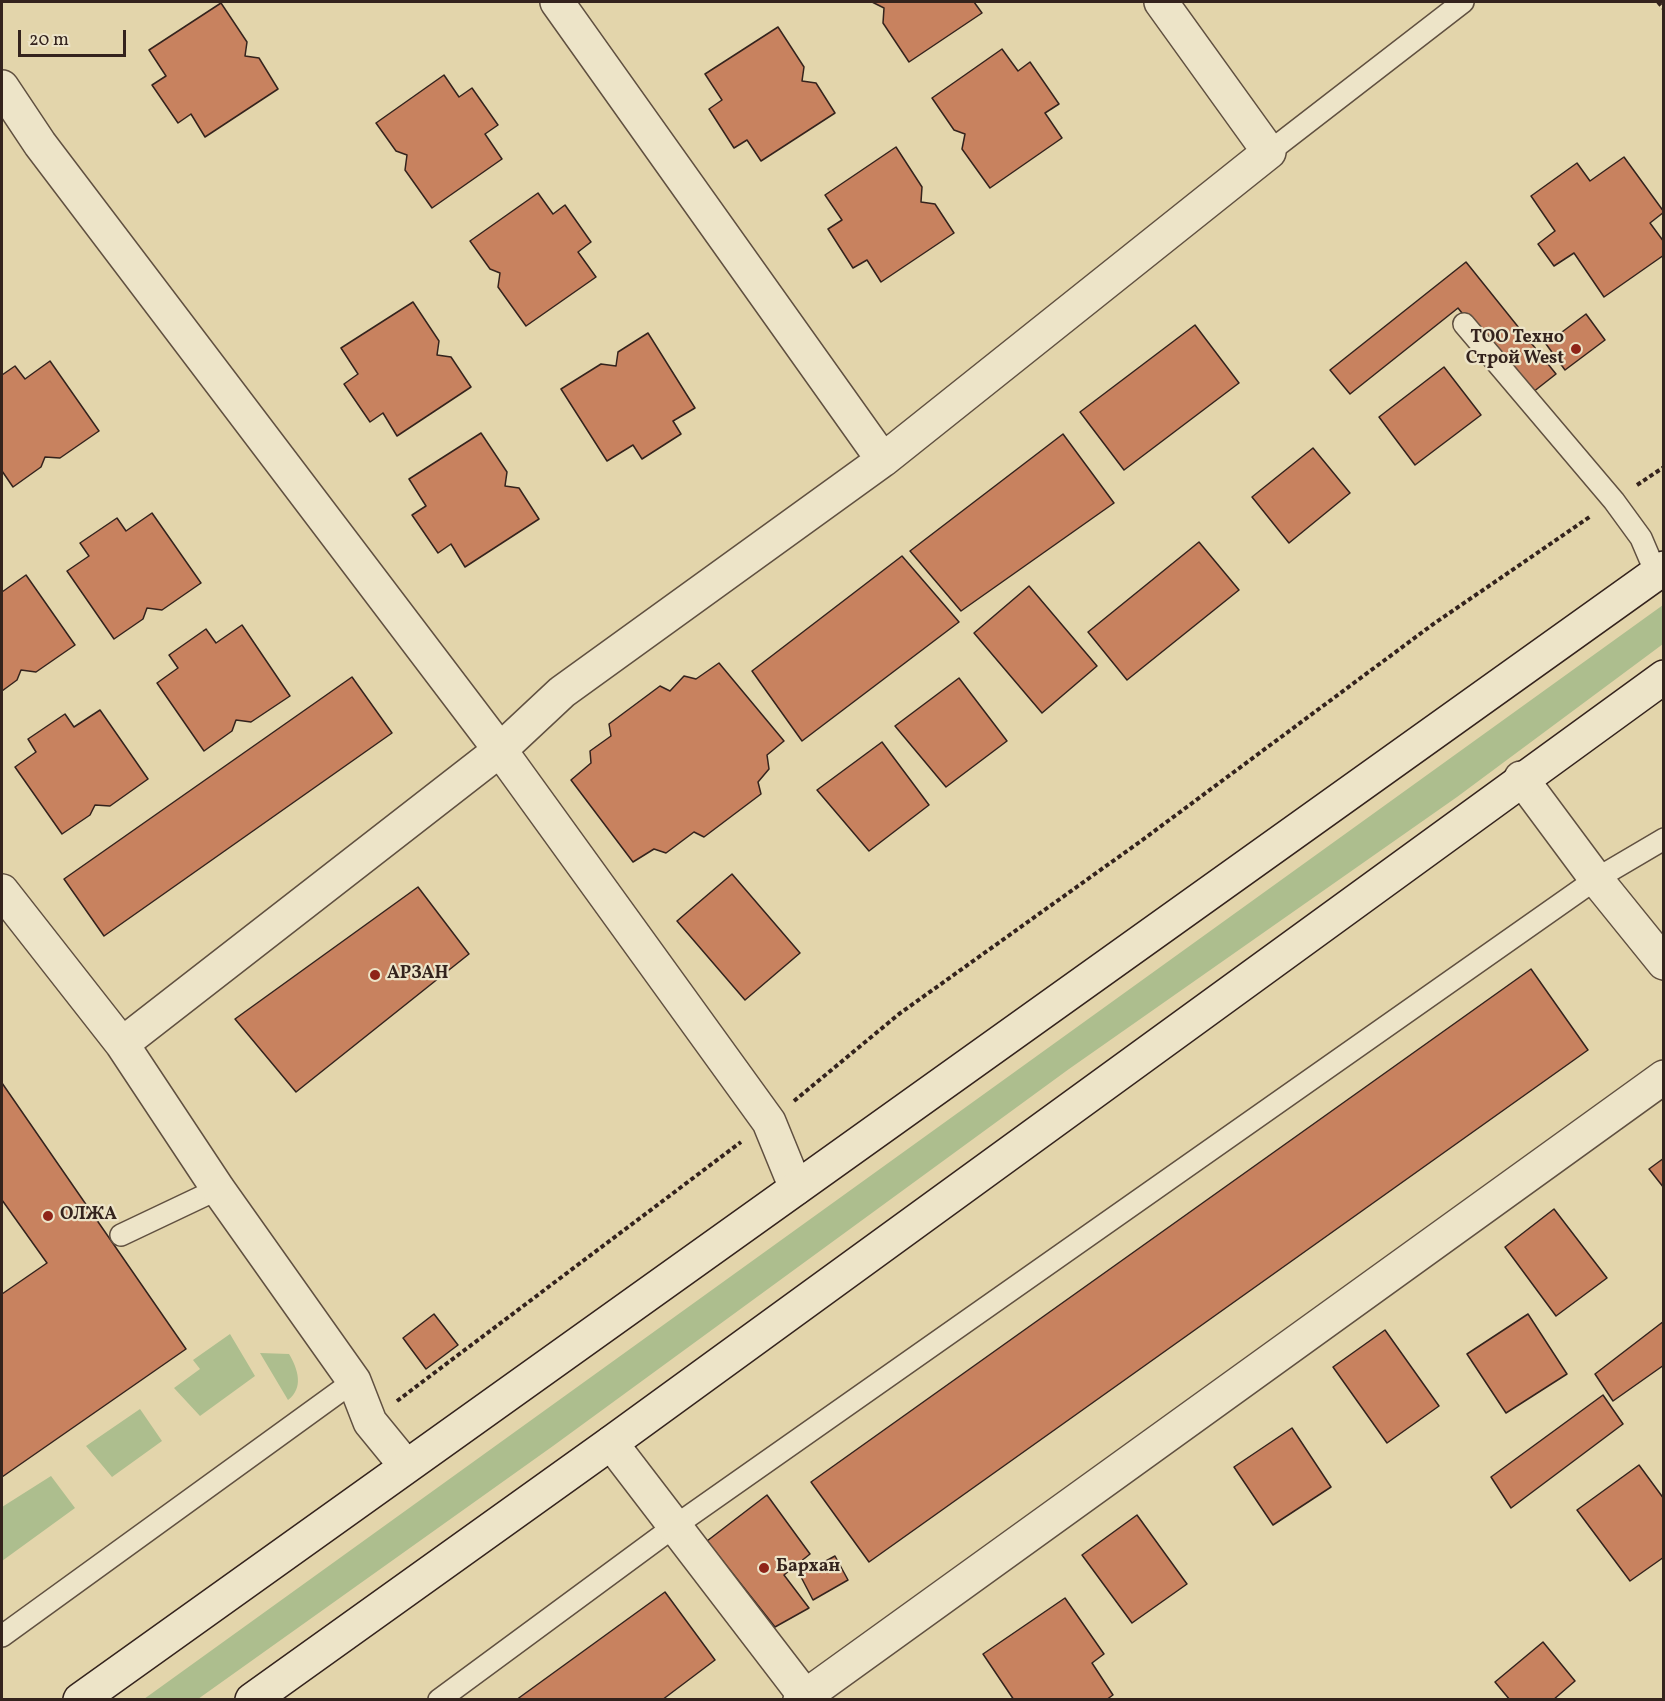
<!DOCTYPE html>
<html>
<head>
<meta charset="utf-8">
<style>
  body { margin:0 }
  #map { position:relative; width:1665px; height:1701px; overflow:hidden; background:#e3d5ab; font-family:Vollkorn,serif }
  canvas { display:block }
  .frame { position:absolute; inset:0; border:3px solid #34231d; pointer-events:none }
  .scale { position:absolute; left:18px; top:30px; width:108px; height:27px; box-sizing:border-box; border:3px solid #34231d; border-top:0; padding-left:8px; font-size:18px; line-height:21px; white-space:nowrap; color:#34231d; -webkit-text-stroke:4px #ede4c8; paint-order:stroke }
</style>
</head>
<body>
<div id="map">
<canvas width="1665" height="1701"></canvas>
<div class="frame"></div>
<div class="scale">20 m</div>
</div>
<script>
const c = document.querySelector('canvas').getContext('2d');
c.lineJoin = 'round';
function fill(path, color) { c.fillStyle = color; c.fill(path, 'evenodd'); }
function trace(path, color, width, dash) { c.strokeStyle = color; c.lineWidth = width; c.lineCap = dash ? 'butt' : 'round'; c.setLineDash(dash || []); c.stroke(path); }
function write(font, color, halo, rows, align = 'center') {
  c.font = font + ' Vollkorn,serif'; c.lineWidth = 4.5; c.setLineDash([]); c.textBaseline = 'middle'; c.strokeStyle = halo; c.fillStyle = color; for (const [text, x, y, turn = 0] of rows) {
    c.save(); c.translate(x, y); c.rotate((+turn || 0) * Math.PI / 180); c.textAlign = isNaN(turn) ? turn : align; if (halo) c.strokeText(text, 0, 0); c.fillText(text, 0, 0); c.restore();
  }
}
const green = new Path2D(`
  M1663,605V644L1457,797L1069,1069L553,1446L198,1699H144Z
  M230,1334L255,1376L200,1416L174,1388L200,1369L193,1360Z
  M260,1353L289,1354C298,1369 304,1388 288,1400Z
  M140,1409L162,1441L112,1477L86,1446Z
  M51,1476L75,1508L2,1561V1507Z`);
const building = new Path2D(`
  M872,2H974L982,13L909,62L883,23L884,8Z
  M221,3L247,42L245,56L259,58L278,89L205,137L191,114L178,123L152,85L166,76L149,50Z
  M778,27L804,67L802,81L816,83L835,113L761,161L747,140L734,148L709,109L722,100L705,74Z
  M1002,49L1018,71L1030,62L1059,104L1045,113L1062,138L990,188L962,149L965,134L954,130L932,98Z
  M444,75L459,97L472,88L498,125L485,134L502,159L432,208L405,170L407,155L396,151L376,123Z
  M896,147L922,187L921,202L935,204L954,233L881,282L867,260L853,268L828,229L842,220L825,195Z
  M1624,157L1664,212L1650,223L1664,242V255L1604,297L1574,253L1554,266L1538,244L1555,231L1531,196L1577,163L1590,181Z
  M538,193L553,214L565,205L591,242L578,252L596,277L526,326L498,287L500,273L490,269L470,241Z
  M1466,262L1556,374L1528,396L1458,308L1350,394L1330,370Z
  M413,302L439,341L437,355L451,357L471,387L397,436L383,413L370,422L344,384L358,374L341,348Z
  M1586,314L1605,340L1565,370L1546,344Z
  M1195,325L1239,383L1124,470L1080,412Z
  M648,333L695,408L673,421L681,434L642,459L633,445L607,461L561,389L601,364L616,366L618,352Z
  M50,361L99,431L60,458L45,457L41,467L13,487L2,471V375L15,366L25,379Z
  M1444,367L1481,415L1415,465L1379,417Z
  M481,433L507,472L505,486L519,488L539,519L465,567L451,544L438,553L412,515L426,506L409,479Z
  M1063,434L1114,503L961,611L910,551Z
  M1313,448L1350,493L1289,543L1252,497Z
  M152,513L201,583L162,610L147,608L143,619L114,639L67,571L89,556L80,543L117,518L126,531Z
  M1199,542L1239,590L1127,680L1088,632Z
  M902,556L959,622L802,741L752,671Z
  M26,575L75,645L36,672L21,670L17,680L2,691V592Z
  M1029,586L1097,666L1042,713L974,633Z
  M242,625L290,696L251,722L236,720L232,731L204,751L157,683L178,668L169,655L206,629L216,643Z
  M719,663L784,741L767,755L769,769L758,782L761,794L704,837L694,832L666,853L654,849L633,862L571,780L591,763L590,751L611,736L609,724L660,686L670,691L684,676L696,679Z
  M352,677L392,733L104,936L64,879Z
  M959,678L1007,741L946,787L895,726Z
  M100,710L148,779L110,806L95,805L90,815L62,834L15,767L36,752L28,739L65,714L74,727Z
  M882,742L929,805L869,851L817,790Z
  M732,874L800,953L745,1000L677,921Z
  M418,887L469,954L296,1092L235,1019Z
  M1531,969L1588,1050L869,1562L811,1482Z
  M2,1083L186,1349L2,1477Z
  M1664,1158V1188L1649,1169Z
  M2,1200L47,1263L2,1294Z
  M1554,1209L1607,1278L1556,1316L1505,1247Z
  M434,1314L458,1345L426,1369L403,1338Z
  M1528,1314L1567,1374L1506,1413L1467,1354Z
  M1664,1321V1365L1613,1401L1595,1374Z
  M1385,1330L1439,1406L1387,1443L1333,1367Z
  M1603,1395L1623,1424L1511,1508L1491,1477Z
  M1292,1428L1331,1487L1273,1525L1234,1467Z
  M1639,1465L1664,1499V1557L1630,1581L1577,1510Z
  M767,1495L810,1554L784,1575L809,1608L775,1627L707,1541Z
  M1137,1515L1187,1584L1132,1623L1082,1555Z
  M835,1556L848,1580L813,1600L800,1575Z
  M665,1592L715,1660L662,1700H516Z
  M1065,1598L1104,1654L1092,1663L1113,1695L1106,1700H1014L983,1654Z
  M1543,1642L1575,1681L1553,1700H1510L1495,1682Z`);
const path = new Path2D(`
  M1658,2L1664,9
  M1637,485L1664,467
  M794,1101L899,1014L1141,841L1432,625L1591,516
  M397,1401L741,1142`);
const lane = new Path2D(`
  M1269,152L1463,2
  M1464,324L1614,501L1641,538L1656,573
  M121,1235L218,1189
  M2,1636L354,1381
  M439,1700L675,1526L1596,879L1664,839`);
const street = new Path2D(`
  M2,87L40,144L500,750L769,1122L796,1188
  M883,460L1269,152L1161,2
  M1521,778L1596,879L1664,963
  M2,891L122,1044L218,1189L354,1381L370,1422L406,1466
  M122,1044L500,750L562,692L883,460L557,2
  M611,1443L808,1700
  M800,1700L1664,1077`);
const secondary = new Path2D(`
  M80,1700L1664,568
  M252,1700L611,1443L1664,677`);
const markers = [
  [1576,349,6,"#8f2418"],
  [375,975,6,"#8f2418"],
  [48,1216,6,"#8f2418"],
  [764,1568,6,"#8f2418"]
];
const poiNames = [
  ["ТОО Техно",1564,339,"right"],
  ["Строй West",1564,360,"right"],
  ["АРЗАН",387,975],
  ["ОЛЖА",60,1216],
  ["Бархан",776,1568]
];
fill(green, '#adbe8e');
fill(building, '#c8825f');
trace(building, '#34231d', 1.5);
trace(lane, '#605040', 24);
trace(street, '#605040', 36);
trace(secondary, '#34231d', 36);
trace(path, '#34231d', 4, [4.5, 3]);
trace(lane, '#ede4c8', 21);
trace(street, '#ede4c8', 33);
trace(secondary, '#ede4c8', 33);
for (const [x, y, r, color] of markers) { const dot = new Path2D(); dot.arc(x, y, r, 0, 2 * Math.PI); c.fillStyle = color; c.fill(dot); trace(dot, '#ede4c8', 2); }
write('bold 18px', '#34231d', '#ede4c8', poiNames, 'left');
</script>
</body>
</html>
